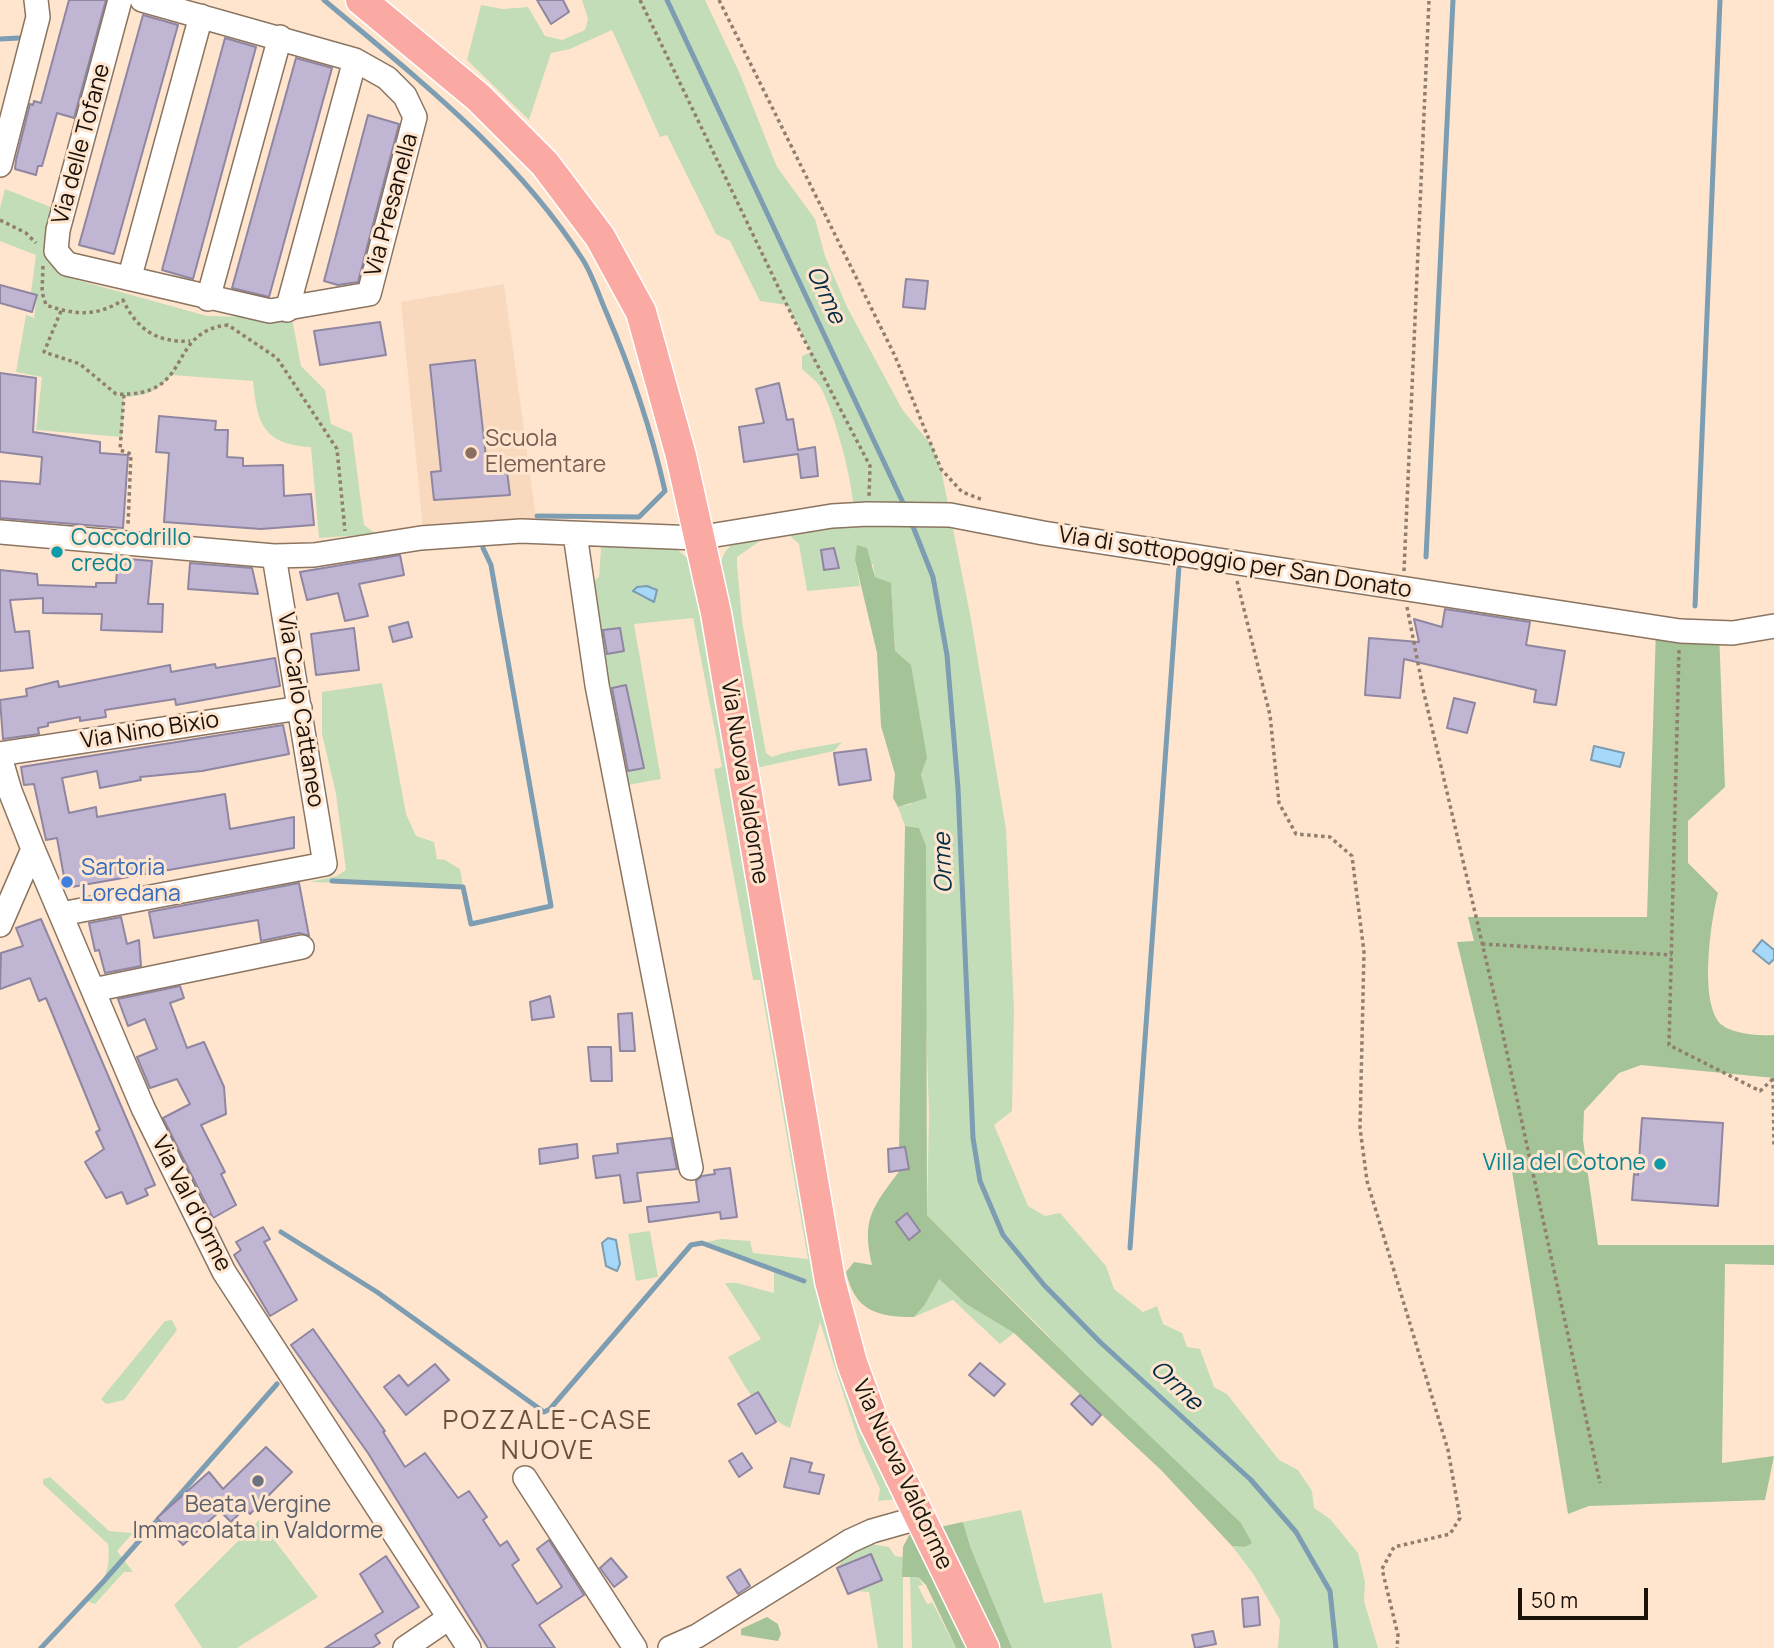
<!DOCTYPE html>
<html>
<head>
<meta charset="utf-8">
<style>
  body { margin:0 }
  #map { position:relative; width:1774px; height:1648px; overflow:hidden; background:#ffe5ce; font-family:Manrope,sans-serif }
  canvas { display:block }
  .scale { position:absolute; left:1518px; top:1588px; width:130px; height:32px; box-sizing:border-box; border:4px solid #1a120a; border-top:0; padding-left:9px; font-size:21px; line-height:24px; white-space:nowrap; color:#1a120a; -webkit-text-stroke:5px #ffe5ce; paint-order:stroke }
</style>
</head>
<body>
<div id="map">
<canvas width="1774" height="1648"></canvas>
<div class="scale">50 m</div>
</div>
<script>
const c = document.querySelector('canvas').getContext('2d');
c.lineJoin = 'round';
function fill(path, color) { c.fillStyle = color; c.fill(path, 'evenodd'); }
function trace(path, color, width, dash) { c.strokeStyle = color; c.lineWidth = width; c.lineCap = dash ? 'butt' : 'round'; c.setLineDash(dash || []); c.stroke(path); }
function write(font, color, halo, rows, align = 'center') {
  c.font = font + ' Manrope,sans-serif'; c.lineWidth = 6; c.setLineDash([]); c.textBaseline = 'middle'; c.strokeStyle = halo; c.fillStyle = color; for (const [text, x, y, turn = 0] of rows) {
    c.save(); c.translate(x, y); c.rotate((+turn || 0) * Math.PI / 180); c.textAlign = isNaN(turn) ? turn : align; if (halo) c.strokeText(text, 0, 0); c.fillText(text, 0, 0); c.restore();
  }
}
const built = new Path2D(`
  M504,284L537,525L423,530L401,302Z`);
const green = new Path2D(`
  M582,0H705L740,74L777,167L815,219L825,256L848,309L902,409L932,446L941,469L971,619L1006,829L1014,1010L1012,1111L994,1125L1028,1206L1045,1216L1060,1213L1106,1266L1114,1289L1143,1312L1157,1306L1163,1324L1182,1333L1187,1347L1200,1349L1214,1387L1227,1394L1279,1460L1298,1470L1312,1491L1314,1508L1330,1519L1358,1553L1365,1582L1364,1601L1378,1648H1278L1280,1620L1254,1575L1232,1546L1245,1547L1037,1324L927,1215L929,1112L919,828L905,826L898,807L911,804L927,758L895,651L891,584L875,577L873,564L855,560L860,586L807,591L799,544L789,535L804,527L854,515C853,481 836,418 821,388C817,381 808,375 802,369V356L811,352L787,305L760,301L730,241L716,234L667,135L660,137L612,30L570,49L551,53L529,120L467,60L481,5L503,9L528,7L545,36L562,40L585,30L588,19ZM834,548L839,568L824,570L821,550Z
  M5,189L61,211L63,276L207,316L292,318L301,366L325,390L331,424L352,433L364,525L376,534L319,538L311,447C263,445 257,423 253,381L172,375C157,391 147,396 124,397L122,437L36,430L42,377L16,372L26,315L34,318L37,295L31,292L36,255L0,241V208Z
  M757,534L760,541L737,557V565L742,621L766,753L772,757C795,748 818,748 842,742L834,751L761,767L753,766L720,574C720,549 734,538 757,534Z
  M594,535L669,543L691,561L830,1281L909,1498L878,1501L880,1489L860,1445L820,1322L790,1428C758,1414 745,1386 728,1357L761,1339L725,1283H737L774,1293V1270L702,1243L721,1239L750,1241L753,1253L808,1259L760,980H753L714,769L722,767L693,618L634,624L661,779L617,787L583,590L599,577L601,549ZM647,586L654,587L650,601L635,594L637,587Z
  M382,683L406,814L416,836L434,842L437,859L445,860L460,869L463,887L310,882L337,876L346,870L336,794L322,734V692Z
  M650,1231L658,1277L636,1281L628,1234Z
  M938,1278L966,1304L1014,1333L1000,1344L953,1300L914,1317L924,1306Z
  M172,1320L177,1330L124,1400L106,1404L101,1399L165,1321Z
  M50,1477L109,1531L133,1533L117,1551L133,1572H124L95,1604L86,1601C104,1582 111,1570 108,1544L43,1484V1479Z
  M1021,1510L1044,1603L1102,1593L1112,1648H1012L970,1546L963,1522Z
  M259,1520L318,1597L237,1648H202L174,1605Z
  M870,1544L889,1547L895,1556L903,1557V1648H878L869,1592L857,1591L882,1580L871,1554L837,1568L846,1555Z
  M910,1577H918L923,1585L918,1586L927,1604L932,1603L931,1600L956,1648H912Z`);
const forest = new Path2D(`
  M857,545L867,548L875,577L891,583L895,651L911,665L927,758L921,775L927,798L898,807L893,798L895,774L881,726L877,653L855,560Z
  M1656,628L1719,632L1725,787L1688,821V863L1718,893C1711,920 1698,1005 1722,1025C1733,1034 1760,1036 1774,1035V1078L1641,1065L1619,1073L1584,1111L1583,1140L1598,1245H1774V1265L1725,1264L1722,1463L1774,1456L1765,1500L1589,1506L1568,1514L1512,1171L1457,942L1474,941L1468,917H1647Z
  M905,826L919,828L926,846L927,1215L1086,1375L1241,1523L1252,1543L1245,1547L1232,1546L1161,1470L1014,1333L966,1304L939,1279L924,1306L914,1317C877,1317 855,1311 846,1272L854,1262L872,1265C861,1218 873,1207 900,1170L909,1168L905,1147L899,1148Z
  M918,1518L926,1530L963,1522L970,1546L1012,1648H956L926,1585L918,1577H902L903,1547Z
  M767,1617L778,1624L781,1634L778,1641L741,1635V1629Z`);
const water = new Path2D(`
  M647,586L657,590L654,602L633,591L637,587Z
  M1594,746L1624,753L1620,767L1591,760Z
  M1762,940L1774,950V959L1769,964L1753,951Z
  M608,1238L616,1240L620,1264L617,1271L606,1266L602,1243Z`);
const stream = new Path2D(`
  M324,0C418,79 516,155 583,260C593,276 599,296 607,314C632,372 651,429 665,491L639,517L537,516
  M667,0L905,507
  M0,39L19,38
  M910,519L933,577L947,655L958,788L973,1138L980,1181L1003,1235L1044,1285L1100,1342L1251,1480L1296,1532L1330,1591L1336,1648
  M1426,557L1453,0
  M1695,606L1720,0
  M332,881L463,887L471,924L551,906L491,565L483,548
  M281,1232L377,1292L544,1412L550,1409L691,1245L702,1243L804,1281
  M1130,1248L1179,566
  M41,1648L103,1582L277,1384`);
const building = new Path2D(`
  M69,0H106L74,118L57,113L42,166H38L36,175L15,169L16,160L30,104L33,105L34,101L41,103Z
  M537,0H563L569,12L551,24Z
  M143,15L178,25L114,254L79,245Z
  M225,38L256,47L193,279L162,270Z
  M296,58L332,68L269,297L232,288Z
  M368,115L399,124L358,282L338,285L324,281Z
  M906,279L928,281L925,309L903,307Z
  M0,285L37,295L32,312L0,303Z
  M380,322L386,355L320,365L314,331Z
  M475,360L487,466L506,464L510,495L434,500L431,472L441,471L430,365Z
  M0,373L36,378L33,432L100,442V453L128,455L123,528L0,518V481L40,484L42,457L0,452Z
  M779,383L787,420L793,419L798,450L815,447L818,476L801,478L798,454L744,462L739,427L764,423L756,389Z
  M159,416L216,421L215,430H228L227,457L243,458V466L283,465L284,496L311,494L314,525L261,529L164,522L169,453L156,452Z
  M834,548L839,568L824,570L821,550Z
  M400,555L404,575L359,584L368,616L345,621L338,593L307,600L300,572Z
  M118,558L152,561L148,604H163L162,632L101,630L102,614L43,613V598L10,600L15,632L29,631L33,668L0,671V570L37,574L38,585L96,587V583H116Z
  M190,563L252,568L258,594L188,589Z
  M1445,609L1530,622L1526,645L1565,651L1556,705L1534,702L1536,690L1404,659L1400,698L1365,695L1369,638L1419,642L1414,619L1442,627Z
  M408,622L412,637L393,642L389,627Z
  M354,628L359,670L316,675L311,634Z
  M620,628L624,651L607,654L603,630Z
  M275,658L280,686L176,705L175,699L105,710L106,717L80,721V717L48,723V726L38,728L39,734L3,739L0,700L27,696L26,689L58,681L59,687L170,665L171,672L215,664L216,668Z
  M626,685L644,768L628,771L612,688Z
  M1454,698L1475,703L1467,733L1447,728Z
  M283,725L289,754L202,771L140,777L141,780L100,788L97,771L62,778L69,813L96,807L97,817L225,794L230,829L294,817V848L66,888L57,838L46,840L34,784L24,785L21,767Z
  M866,749L871,780L839,785L834,753Z
  M299,883L309,936L299,933L261,941L258,920L154,938L149,912Z
  M121,917L127,944L139,940L141,966L105,973L99,950L95,951L89,923Z
  M41,919L155,1185L145,1189L148,1195L127,1204L122,1192L106,1198L85,1162L104,1149L96,1132L100,1130L46,998L39,1001L30,978L0,989L1,953L23,946L16,928Z
  M180,986L184,998L170,1003L187,1048L204,1042L224,1087L226,1114L201,1125L225,1172L221,1174L236,1205L213,1218L163,1118L190,1104L177,1079L150,1088L137,1057L157,1049L145,1019L128,1026L118,999Z
  M550,996L554,1017L532,1020L530,1002Z
  M632,1013L635,1051H620L618,1014Z
  M588,1047H611L612,1081H591Z
  M1642,1118L1723,1123L1718,1206L1632,1200L1634,1174L1638,1175Z
  M671,1138L677,1169L637,1173L641,1201L624,1203L620,1175L596,1178L593,1156L618,1153L617,1144Z
  M577,1144L578,1158L540,1164L539,1149Z
  M905,1147L909,1169L889,1172L888,1149Z
  M730,1168L737,1217L721,1219L720,1212L649,1222L647,1207L699,1202L696,1181L702,1176L715,1174L714,1170Z
  M907,1213L920,1231L909,1240L896,1222Z
  M263,1227L270,1239L264,1242L297,1300L270,1316L234,1255L241,1250L236,1242Z
  M313,1329L385,1431L383,1432L405,1467L425,1453L458,1498L469,1491L487,1517L483,1520L500,1546L507,1541L519,1560L512,1565L537,1604L562,1587L537,1549L549,1540L584,1595L539,1625L555,1648H488L368,1453L291,1345Z
  M980,1363L1005,1384L994,1396L969,1375Z
  M435,1364L449,1380L406,1415L384,1387L399,1375L408,1386Z
  M758,1392L776,1422L756,1434L738,1404Z
  M1080,1395L1101,1415L1092,1425L1071,1404Z
  M266,1447L292,1472L250,1514L245,1508L231,1522L220,1511L183,1545L157,1518L209,1472L223,1489Z
  M742,1453L752,1468L739,1477L729,1461Z
  M791,1458L812,1463L809,1472L824,1475L819,1494L784,1487Z
  M871,1554L882,1580L848,1594L837,1568Z
  M386,1556L419,1607L375,1635L380,1643L372,1648H325L383,1612L360,1574Z
  M611,1558L627,1577L614,1587L600,1568Z
  M740,1569L750,1586L738,1594L727,1577Z
  M1258,1597L1260,1625L1244,1627L1242,1599Z
  M1213,1631L1216,1644L1195,1648L1192,1635Z`);
const path = new Path2D(`
  M640,0L797,326L870,466L869,497
  M719,0L895,356L941,469L962,492L983,500
  M0,220L26,233L36,243
  M43,266L42,292L46,305C74,315 97,317 123,300C137,330 158,343 190,341
  M61,311L44,352L80,364L116,394C196,398 164,332 228,325L277,358L337,449L345,531
  M124,395L120,450L131,454L128,525
  M1404,571L1429,0
  M1237,581L1270,715L1279,803L1296,834L1330,837L1352,856L1364,952L1360,1128L1367,1181L1448,1450L1460,1518L1450,1534L1394,1547L1382,1569L1398,1635L1397,1648
  M1407,607L1423,689L1497,1007L1600,1483
  M1679,650L1669,1045L1760,1091L1774,1078
  M1482,944L1672,955
  M1773,1078L1774,1148`);
const minor = new Path2D(`
  M120,0L58,230L56,251L67,264L270,311L369,294L415,117L405,96L387,78L355,60L142,0
  M0,165L38,17L36,0
  M130,276L201,16
  M208,299L280,37
  M287,310L355,60
  M0,532L274,556L314,555L421,538L521,531L697,538L832,516L868,514L950,515L1043,533L1680,631L1733,633L1774,626
  M575,534L597,685L691,1168
  M0,754L300,708
  M0,757L10,791L33,849L143,1108L224,1272L469,1648
  M61,914L325,864L274,556
  M0,925L33,849
  M93,990L302,947
  M525,1478L635,1648
  M405,1648L449,1618
  M670,1648L697,1636L850,1541L872,1531L918,1518`);
const major = new Path2D(`
  M361,0L478,97L545,164L600,237L641,312L681,456L716,613L830,1281L852,1363L874,1423L984,1648`);
const markers = [
  [471,453,7,"#8d6e63"],
  [57,552,7,"#0f9aa8"],
  [67,882,7,"#3f7fe0"],
  [1660,1164,7,"#0f9aa8"],
  [258,1481,7,"#6b7280"]
];
const streetNames = [
  ["Via delle Tofane",82,144,-75],
  ["Via Presanella",392,205,-75],
  ["Via di sottopoggio per San Donato",1235,563,9],
  ["Via Carlo Cattaneo",300,710,81],
  ["Via Nino Bixio",150,731,-9],
  ["Via Nuova Valdorme",744,782,81],
  ["Via Val d'Orme",191,1204,63],
  ["Via Nuova Valdorme",902,1475,65]
];
const educationNames = [
  ["Scuola",485,440],
  ["Elementare",485,466]
];
const cultureNames = [
  ["Coccodrillo",71,539],
  ["credo",71,565],
  ["Villa del Cotone",1646,1164,"right"]
];
const shopNames = [
  ["Sartoria",81,869],
  ["Loredana",81,895]
];
const worshipNames = [
  ["Beata Vergine",258,1506],
  ["Immacolata in Valdorme",258,1532]
];
const waterNames = [
  ["Orme",825,295,65],
  ["Orme",944,863,-92],
  ["Orme",1176,1386,43]
];
const quarterNames = [
  ["POZZALE-CASE",548,1422],
  ["NUOVE",548,1452]
];
fill(built, '#f9d9bd');
fill(green, '#c4ddb9');
fill(forest, '#a4c497');
fill(water, '#a6d8fa');
trace(water, '#7c9db2', 2);
trace(stream, '#7c9db2', 5);
fill(building, '#c0b6d3');
trace(building, '#8f86a1', 2);
trace(minor, '#8b7460', 26);
trace(major, '#fff', 33);
trace(path, '#907e6f', 3.5, [3.5, 3.5]);
trace(minor, '#fff', 23);
trace(major, '#fba9a3', 30);
for (const [x, y, r, color] of markers) { const dot = new Path2D(); dot.arc(x, y, r, 0, 2 * Math.PI); c.fillStyle = color; c.fill(dot); trace(dot, '#ffe5ce', 2.5); }
write('23px', '#1a120a', '#ffe5ce', streetNames);
write('23px', '#785e54', '#ffe5ce', educationNames, 'left');
write('23px', '#0d838f', '#ffe5ce', cultureNames, 'left');
write('23px', '#366cbe', '#ffe5ce', shopNames, 'left');
write('23px', '#5b616d', '#ffe5ce', worshipNames);
write('italic 24px', '#032d44', '#ffe5ce', waterNames);
c.letterSpacing = '2px';
write('26px', '#68523f', '#ffe5ce', quarterNames);
c.letterSpacing = '0px';
</script>
</body>
</html>
